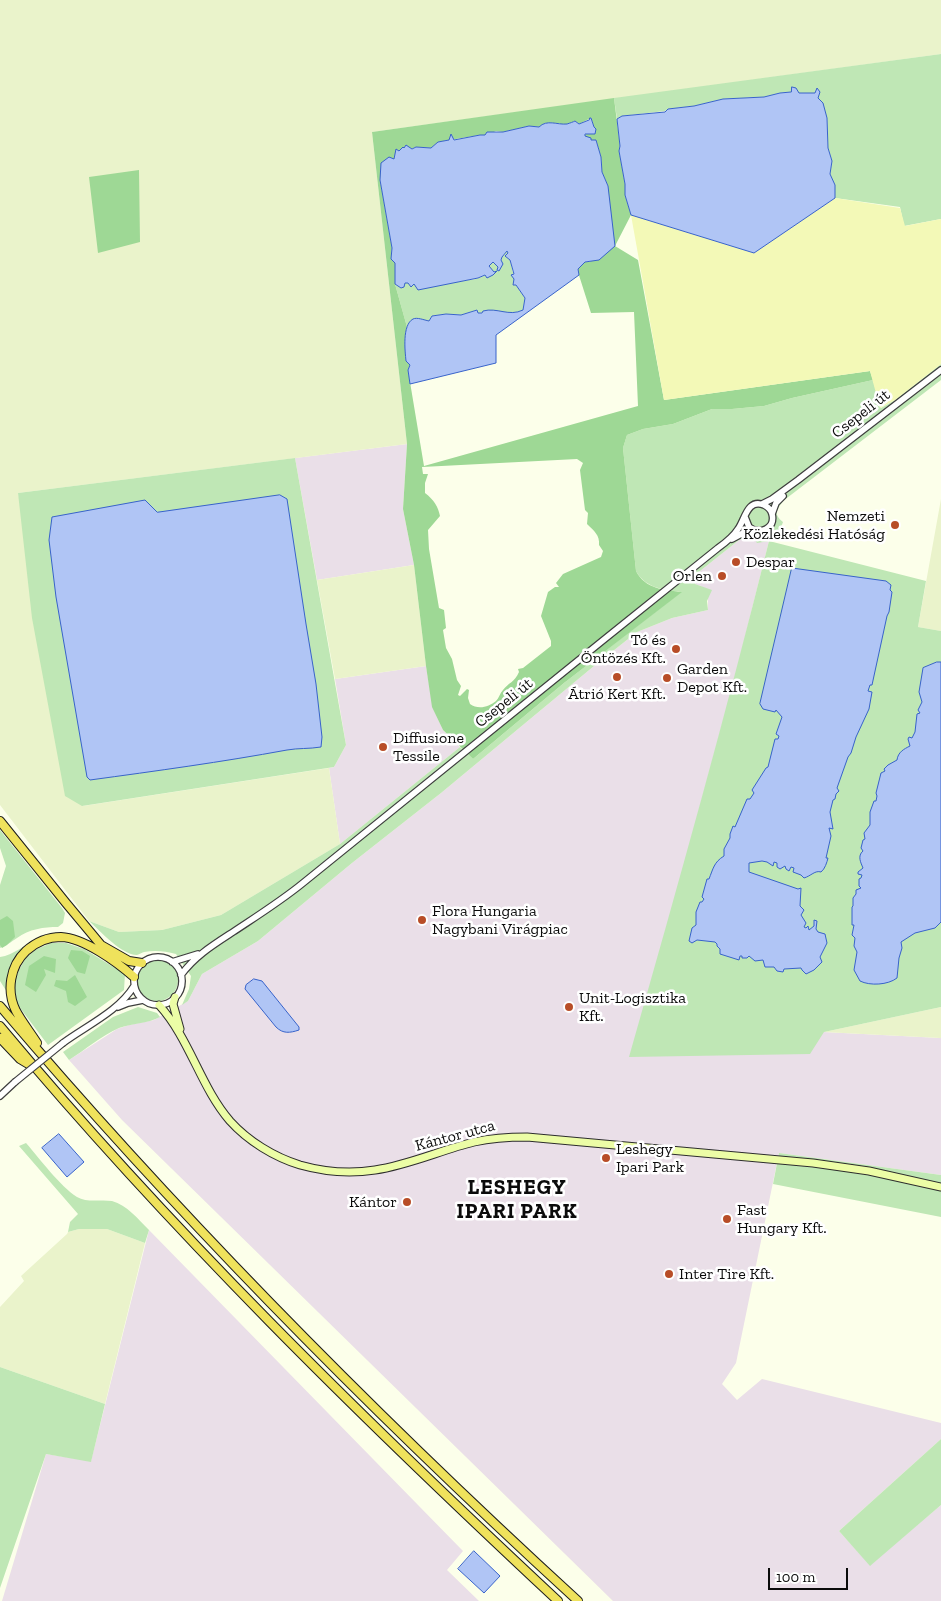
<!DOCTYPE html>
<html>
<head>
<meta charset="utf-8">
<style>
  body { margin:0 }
  #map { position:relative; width:941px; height:1601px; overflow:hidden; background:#fcffea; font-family:"Zilla Slab",serif }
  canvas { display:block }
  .scale { position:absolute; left:768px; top:1568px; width:80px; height:22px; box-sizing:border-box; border:2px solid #0b0b0b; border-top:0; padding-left:6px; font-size:15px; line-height:18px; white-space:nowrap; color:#0b0b0b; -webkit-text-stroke:4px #fff; paint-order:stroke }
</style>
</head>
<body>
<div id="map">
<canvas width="941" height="1601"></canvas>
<div class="scale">100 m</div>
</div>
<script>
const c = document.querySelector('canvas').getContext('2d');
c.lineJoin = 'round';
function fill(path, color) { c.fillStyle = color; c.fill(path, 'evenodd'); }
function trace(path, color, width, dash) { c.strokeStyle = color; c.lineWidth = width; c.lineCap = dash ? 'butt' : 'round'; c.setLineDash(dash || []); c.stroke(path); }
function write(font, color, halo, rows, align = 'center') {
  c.font = font + ' "Zilla Slab",serif'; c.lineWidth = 5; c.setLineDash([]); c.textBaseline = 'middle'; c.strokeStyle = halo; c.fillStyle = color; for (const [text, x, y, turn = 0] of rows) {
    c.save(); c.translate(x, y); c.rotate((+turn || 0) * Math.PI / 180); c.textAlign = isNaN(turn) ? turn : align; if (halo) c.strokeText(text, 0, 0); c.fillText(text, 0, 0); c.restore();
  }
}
const industrial = new Path2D(`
  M407,444L403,509L414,565L317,580L295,458Z
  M746,536L753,537L756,540L769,541L736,673L684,865L630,1056L824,1032L941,1038V1175L779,1153L736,1363L722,1384L737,1400L762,1379L941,1423V1439L839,1531L870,1565L941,1505V1601H613L122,1120L69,1060L117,1029L129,1025L154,1020L188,1001L202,974L258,941L352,863L441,793L594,666L637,632L672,618L708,610V596L701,586L694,584L695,575L739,540Z
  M426,666L433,708L443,730L460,747L340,844L329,768L334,767L346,745L335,679Z
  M149,1230L463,1551L447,1570L479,1601H2L46,1454L91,1461Z`);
const farmland = new Path2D(`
  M0,0H941V54L372,132L407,444L18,493L83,806L329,768L340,844L221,915L162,930L119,932L89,921L0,805Z
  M941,499V631L918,627Z
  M414,565L426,666L335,679L317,580Z
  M941,1007V1038L824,1032Z
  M79,1229H107L145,1243L105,1404L0,1367V1307L24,1281L21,1276L67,1234L68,1232Z`);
const green = new Path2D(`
  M941,54V219L904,226L900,207L835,198V185L830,174L832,161L828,148L827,118L818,98L817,89L815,93H798L792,88V92L780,93L764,97L723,99L694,106L668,109L665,111L622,116L617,119L614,98Z
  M507,251L508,252L506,256L510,260L516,285L525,298L523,310L518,312L507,313L498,311L478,313L477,310L461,315L446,314L432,316L429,321L412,320L407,327L395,284L401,288L405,282C422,286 458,282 476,279C482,277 488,274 494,272L488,266L492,262L499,267V270L502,257Z
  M941,364V380L783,501C777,510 773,514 783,522L780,530L774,532L769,541L926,581L918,627L941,631V1007L824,1032L810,1054L629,1057C678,885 726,714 769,541L757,543L753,537L750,536L739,540L695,575V584L712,590L707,601L708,610L672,618L637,632L594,666L441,793L352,863L258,941L202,974L188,1001L182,1005L189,989L191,976L176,954C165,951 155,950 144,952C143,952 138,955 137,955C122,955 100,931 89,921L119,932L162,930L221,915L340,844L460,747L473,759L564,683L681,592C664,590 645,588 636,571L623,448L627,435L643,429L673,424L712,409H732L764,406L792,398L873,380L881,408L895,400Z
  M295,458L346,745L334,767L82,806L65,796L32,618L18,493Z
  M0,830L62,908L65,913L63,923L58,927C44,927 29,929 17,938C11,942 7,945 0,948V885L6,866L0,848Z
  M36,941L27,946L7,992L0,981V957C14,955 23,945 36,941Z
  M51,943H66L84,949L125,974L124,990L48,1045L17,1004L14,986L17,974L25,959L35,950Z
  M136 980a21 21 0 1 1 42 0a21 21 0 1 1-42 0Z
  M138,1007L157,1013L160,1017C147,1024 132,1023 119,1028C101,1036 85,1050 69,1060L63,1052L113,1017Z
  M26,1143C40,1159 60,1186 77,1197C87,1203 101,1199 112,1201C127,1205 138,1219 149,1230L145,1243L107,1229H79L68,1232L70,1222L78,1214L19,1146Z
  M779,1153L941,1175V1217L773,1184Z
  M0,1367L105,1404L91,1462L46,1454L0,1588Z
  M941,1439V1505L870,1566L839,1531Z`);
const forest = new Path2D(`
  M614,98L620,146L619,151L625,184V195L631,215L615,246L638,260L664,400L870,371L873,380L792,398L764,406L732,409H712L673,424L643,429L627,435L623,448L636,571C645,589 664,590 682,592L564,683L473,759L443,730L432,707L426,666L414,565L403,509L407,444L372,132ZM591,118L594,127L584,136L591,140H596L601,157L602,172L608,186V201L590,262H585L577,269L591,313L634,312L638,406L424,466L408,370L410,365L405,341L407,327L395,284V263L391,259L392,248L380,180L392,159H395L404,148L411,149L416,147L431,148L438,142L480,135L485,136L496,131L503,132L529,126L539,127C548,119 557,125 567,124C570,123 573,122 575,121L579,124ZM577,459L583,463L580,470L585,510L588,513L587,524C594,531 600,535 599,545L603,551L601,557L563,574L556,583L559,587H555L548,592L541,616L551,641V646L523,668L518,669L519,672C515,682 508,683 503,690C500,693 499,698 496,701C489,707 478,710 470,704L468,698L469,690L467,689L460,696L458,695L461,686L457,680L452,659L446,648L443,630L446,628L444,610L439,608L429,549L428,530L440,516C438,506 434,500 425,493V483L428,474H423L422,467Z
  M139,170L140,242L98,253L89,177Z
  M7,916L13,921L15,937L7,945L2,948L0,945V920Z
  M71,950L82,951L90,956L85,974L77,972L68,958Z
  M44,956L56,959L55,973L44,969L46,975L36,992L25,985L29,966Z
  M75,975L87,997L75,1006L68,1002L66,991L54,986L56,980L67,981Z`);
const sand = new Path2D(`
  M835,198L900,208L905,226L941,219V364L895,400L880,408L870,371L664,400L631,215L754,253Z`);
const water = new Path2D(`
  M792,87L796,88L799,93H815L817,88L820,92L818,98L823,103L827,118L828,148L832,161L830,174L835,185V198L754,253L631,215L625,195V184L619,151L620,146L617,119L622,116L665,112L668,109L694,106L723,99L764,97L780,93L791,92Z
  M590,118H591L594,127L596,129L595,134H585V136L591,138V140H596L601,157L602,172L608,186L615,246L599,260L585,262L578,269L579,275L496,335V363L410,384L408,370L410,365L406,361C405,351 402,325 413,319C417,317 424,320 429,321L432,316L446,314L461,315L477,310L478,313H482L483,311C497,307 509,317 523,310L525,298L516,285H513L514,279L511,275L514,274L510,260L505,256L508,253L507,251L502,257L501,260L503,264L499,271L497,270L498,267L493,262L489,266L494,272L497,271L493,275L487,278L485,275L478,278L418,290L414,284L411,287L408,283H405L404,287L401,288L395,284V263L391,259L392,248L380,180L381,163L389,157L394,159L396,149L399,151L403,147L404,148L406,145L412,149L416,147L431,148L438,142L449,140L451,134L454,140L480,135H485L487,132H503L529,126L539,127C547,119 557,125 567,124C570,123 573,122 575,121L579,124L589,120Z
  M280,495L287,499L306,624L316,684L322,737L321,747C309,749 298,748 287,750C222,762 156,771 90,780L87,777L56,597L49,540L52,517L145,500L157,512Z
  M792,568L886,581L891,585L890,590L892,592L889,612L887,616L872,685H870L868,691L872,692L869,709L856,737L851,753L848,757L837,788L839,791L836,794L835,799L833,800L830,812L833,829L829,828L831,836L826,858H828C827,862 825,869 821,872C815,870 811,876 804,878L801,875L793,872L794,868L791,867L789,871L786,869L785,866L780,869L777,867V863L774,862L773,866L767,862L762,861L749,863V872L798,889L801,888L800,906L804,910L801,915L806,923L804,927L806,928L808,926L809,930L814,926V920L817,921L816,929L818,932L825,934L827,943L820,957L822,962L814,970L806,974L802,970L801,968L784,969L783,972L777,971L774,967H765L763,960L755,961L749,956L747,958H742V956H740L739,960L720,954V949L717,946V944L715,942L697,940L692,943L689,941L692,928L696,925V912L700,902H702L704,899L702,897L707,879H709C713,869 714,862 724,856V849L730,838V834L733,826L735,827L747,799H750L754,793L752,790L766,768L768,767L775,739H778L779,736L776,734L782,717L776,710L775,712L763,709L760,704Z
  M937,662H941V922L935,928L915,933L901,942L902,948L899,958L897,978C888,985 870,986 860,981L854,970L857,952L854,946L855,938L852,935L854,925H852V907L853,906V898L856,894V890L861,888L859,886V879L861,878L862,875L858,874V872L863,868C861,863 857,856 863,851L861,848L863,840L865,839L864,833L870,825V812L874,801H876L877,796L876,793L881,773L885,771L884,769L888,765L897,760C898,752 904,749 910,746L908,739L909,737L912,738L915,732L917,714L920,713L918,710L922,702L919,692L923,668Z
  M254,979L262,981L299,1027V1030C290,1033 283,1034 276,1027L245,989L246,985Z
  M59,1134L84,1162L67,1177L42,1148Z
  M474,1551L500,1576L484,1593L458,1569Z`);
const tertiary = new Path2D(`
  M762,504L772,499L798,480L941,370
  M772,514L776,503L783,496
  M732,539L745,532L753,530
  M134 981a24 24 0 1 1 48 0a24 24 0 1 1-48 0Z
  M172,962L198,954
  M181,975C195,956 213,945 233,932C257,916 281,901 303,883C441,772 579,659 718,548C725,543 733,537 738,529C745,520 747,498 764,505C768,507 771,510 772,514C776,529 759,535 749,527L745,517
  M118,1007L128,1003L143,1000
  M63,1043C86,1026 119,1011 134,986
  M0,1096L15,1082`);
const secondary = new Path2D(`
  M175,997L173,1004L180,1029
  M159,1005C190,1039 200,1086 230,1121C248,1141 274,1157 300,1165C325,1172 350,1174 375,1170C409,1165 441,1150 474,1142C492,1138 509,1137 527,1137L813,1163L869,1171L941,1187`);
const trunk = new Path2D(`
  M0,821L66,903L101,945L129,961L142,963
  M0,1006C179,1217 374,1414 578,1601
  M0,1026C171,1231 363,1419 558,1601
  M0,1038L20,1059L30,1065
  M37,1043C30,1032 22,1022 16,1011C6,991 10,966 26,951C36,942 47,937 61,937C84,938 117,962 134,977`);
const tertiaryBridge = new Path2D(`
  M15,1082L63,1043`);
const markers = [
  [895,525,5,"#b84d27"],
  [736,562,5,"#b84d27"],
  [722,576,5,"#b84d27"],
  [676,649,5,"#b84d27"],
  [617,677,5,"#b84d27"],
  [667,678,5,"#b84d27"],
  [383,747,5,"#b84d27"],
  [422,920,5,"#b84d27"],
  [569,1007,5,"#b84d27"],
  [606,1158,5,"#b84d27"],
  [407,1202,5,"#b84d27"],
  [727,1219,5,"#b84d27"],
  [669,1274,5,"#b84d27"]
];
const streetNames = [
  ["Csepeli út",861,414,-38],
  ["Csepeli út",504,703,-39],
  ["Kántor utca",455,1136,-15]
];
const poiNames = [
  ["Nemzeti",885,516,"right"],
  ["Közlekedési Hatóság",885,534,"right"],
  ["Despar",746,562],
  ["Orlen",712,576,"right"],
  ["Tó és",666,640,"right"],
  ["Öntözés Kft.",666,658,"right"],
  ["Garden",677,669],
  ["Depot Kft.",677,687],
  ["Átrió Kert Kft.",617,694,"center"],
  ["Diffusione",393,738],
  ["Tessile",393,756],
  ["Flora Hungaria",432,911],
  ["Nagybani Virágpiac",432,929],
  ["Unit-Logisztika",579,998],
  ["Kft.",579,1016],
  ["Leshegy",616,1149],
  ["Ipari Park",616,1167],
  ["Kántor",397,1202,"right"],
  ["Fast",737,1210],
  ["Hungary Kft.",737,1228],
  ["Inter Tire Kft.",679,1274]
];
const districtNames = [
  ["LESHEGY",517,1188],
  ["IPARI PARK",517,1212]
];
fill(industrial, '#eadfe8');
fill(farmland, '#eaf3cb');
fill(green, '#bfe7b5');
fill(forest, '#9ed895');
fill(sand, '#f3f9b7');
fill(water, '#b0c5f5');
trace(water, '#3863ca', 1);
trace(tertiary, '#3e3e3e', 8);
trace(secondary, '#2d2d2d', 9);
trace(trunk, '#1c1c1c', 10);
trace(tertiary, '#fff', 5.5);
trace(secondary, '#ecfda6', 7);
trace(trunk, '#efe25c', 8);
trace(tertiaryBridge, '#3e3e3e', 8, []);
trace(tertiaryBridge, '#fff', 5.5);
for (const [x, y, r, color] of markers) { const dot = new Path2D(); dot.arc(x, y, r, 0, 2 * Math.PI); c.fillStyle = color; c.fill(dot); trace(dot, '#fff', 2); }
write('16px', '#0b0b0b', '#fff', streetNames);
write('16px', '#0b0b0b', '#fff', poiNames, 'left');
c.letterSpacing = '1px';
write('bold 21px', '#0b0b0b', '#fff', districtNames);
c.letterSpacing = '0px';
</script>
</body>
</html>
